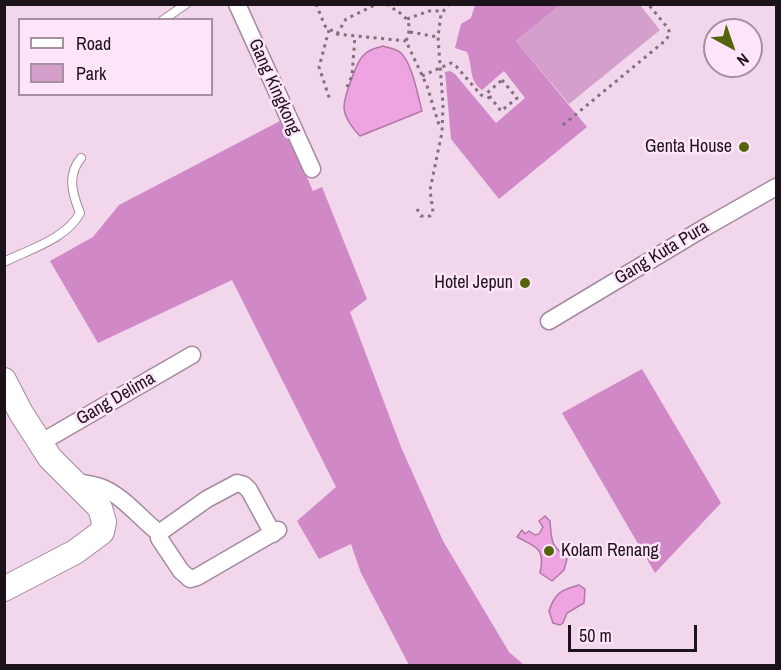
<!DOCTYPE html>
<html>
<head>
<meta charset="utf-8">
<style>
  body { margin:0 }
  #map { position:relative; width:781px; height:670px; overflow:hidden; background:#f1d6ec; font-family:"Archivo Narrow",sans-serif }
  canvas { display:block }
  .frame { position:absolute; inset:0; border:6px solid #1c131a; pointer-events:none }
  .legend { position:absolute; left:18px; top:18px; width:195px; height:78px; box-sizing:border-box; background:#fee4f9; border:2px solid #a490a0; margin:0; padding:8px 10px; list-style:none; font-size:18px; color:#1c131a }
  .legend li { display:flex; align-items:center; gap:12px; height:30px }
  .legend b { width:30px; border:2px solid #a490a0 }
  .north { position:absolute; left:703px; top:18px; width:60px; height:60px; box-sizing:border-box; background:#fee4f9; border:2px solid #a490a0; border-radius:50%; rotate:140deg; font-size:16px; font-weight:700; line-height:24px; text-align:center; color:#1c131a }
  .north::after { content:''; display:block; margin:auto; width:21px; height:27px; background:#53640c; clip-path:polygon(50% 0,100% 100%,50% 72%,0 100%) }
  .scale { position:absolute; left:568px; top:625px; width:129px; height:27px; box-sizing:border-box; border:3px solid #1c131a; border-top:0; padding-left:8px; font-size:18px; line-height:21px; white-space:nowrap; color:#1c131a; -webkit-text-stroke:4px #fee4f9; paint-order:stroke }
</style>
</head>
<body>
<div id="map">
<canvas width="781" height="670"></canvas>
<div class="frame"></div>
<ul class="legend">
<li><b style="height:8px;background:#fff"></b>Road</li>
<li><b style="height:16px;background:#d59fcc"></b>Park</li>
</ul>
<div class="north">N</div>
<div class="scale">50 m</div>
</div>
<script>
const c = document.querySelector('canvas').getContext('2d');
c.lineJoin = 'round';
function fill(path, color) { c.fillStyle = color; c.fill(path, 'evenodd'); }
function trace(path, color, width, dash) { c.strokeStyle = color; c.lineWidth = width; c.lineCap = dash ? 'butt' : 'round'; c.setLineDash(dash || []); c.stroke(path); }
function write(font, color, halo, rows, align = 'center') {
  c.font = font + ' "Archivo Narrow",sans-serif'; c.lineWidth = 5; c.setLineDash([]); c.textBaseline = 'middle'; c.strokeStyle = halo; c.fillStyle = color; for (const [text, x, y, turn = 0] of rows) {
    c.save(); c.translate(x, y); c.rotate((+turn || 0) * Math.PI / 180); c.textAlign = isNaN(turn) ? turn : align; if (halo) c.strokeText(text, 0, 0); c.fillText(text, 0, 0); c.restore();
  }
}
const green = new Path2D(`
  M560,5H640L660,30L569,104L516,41Z`);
const forest = new Path2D(`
  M475,5H560L516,41L587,127L499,199L451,139L445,72L450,71L455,74L496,123L525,98L504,71L482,90C468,80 473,65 467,52L455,48L461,24L471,18Z
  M282,120L313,191L322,187L367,299L350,312L401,447L443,541L509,652L524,665H409L361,573L351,544L319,559L297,521L336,487L232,280L98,343L50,261L93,237L119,205Z
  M642,369L721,503L655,573L562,413Z`);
const water = new Path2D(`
  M383,46C389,48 397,49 401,53C412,63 418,96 422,111L360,136C353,129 344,117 344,107C344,97 356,64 362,57C367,50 376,48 383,46Z
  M545,516L550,521C552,543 550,543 567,559L564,570L552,581L540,573C546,547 535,547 517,537L522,530L525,534L529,531L535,535L539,534L543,527L539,521Z
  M579,585L585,589L584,603L567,613L563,623L560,625L553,623L549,611C555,592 562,590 579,585Z`);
const path = new Path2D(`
  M316,4L325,26L337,34L406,41
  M386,4C403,15 415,19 406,41L427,86L440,128
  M407,19L429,11H443
  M329,30L319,67L330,100
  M410,32L438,37
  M337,34L346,19L377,4
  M422,76L451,63L456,66L481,95L490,98
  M502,80L517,98L501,111L487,93Z
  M347,87L352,76L355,36
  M563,125L666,40L670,33L667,27L648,4
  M417,209L421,216H430L433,212L430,190L442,132L443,105L438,37L441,14L449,4`);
const lane = new Path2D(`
  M163,20L186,4
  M4,262C30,249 66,239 80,213C72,193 67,175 81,158`);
const street = new Path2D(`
  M237,4L312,169
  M549,321L704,228L776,187
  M40,443L192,355
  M75,481C84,484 94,484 103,488C124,497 141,519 159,533V538L181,571L190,579L197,577L278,530
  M159,533L207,499L237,483L244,485L249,490L273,534`);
const secondary = new Path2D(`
  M4,380L21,413L50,458L100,508L104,522L102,532L75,552L4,589`);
const markers = [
  [744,147,6,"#53640c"],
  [525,283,6,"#53640c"],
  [549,551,6,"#53640c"]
];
const streetNames = [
  ["Gang Kingkong",274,87,66],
  ["Gang Kuta Pura",662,253,-31],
  ["Gang Delima",116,399,-30]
];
const poiNames = [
  ["Genta House",732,147],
  ["Hotel Jepun",513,283],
  ["Kolam Renang",561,551,"left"]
];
fill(green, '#d59fcc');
fill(forest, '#d188c6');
fill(water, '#efa4e2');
trace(water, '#b078a6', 1.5);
trace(lane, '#a48b9f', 10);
trace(street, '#a48b9f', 19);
trace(secondary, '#a48b9f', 26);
trace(path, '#82707e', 3, [3, 4.5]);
trace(lane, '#fff', 8);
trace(street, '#fff', 16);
trace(secondary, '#fff', 24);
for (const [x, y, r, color] of markers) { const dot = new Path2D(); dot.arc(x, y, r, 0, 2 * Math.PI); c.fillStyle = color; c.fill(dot); trace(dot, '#fee4f9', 2); }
write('18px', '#1c131a', '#fee4f9', streetNames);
write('18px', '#1c131a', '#fee4f9', poiNames, 'right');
</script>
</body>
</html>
